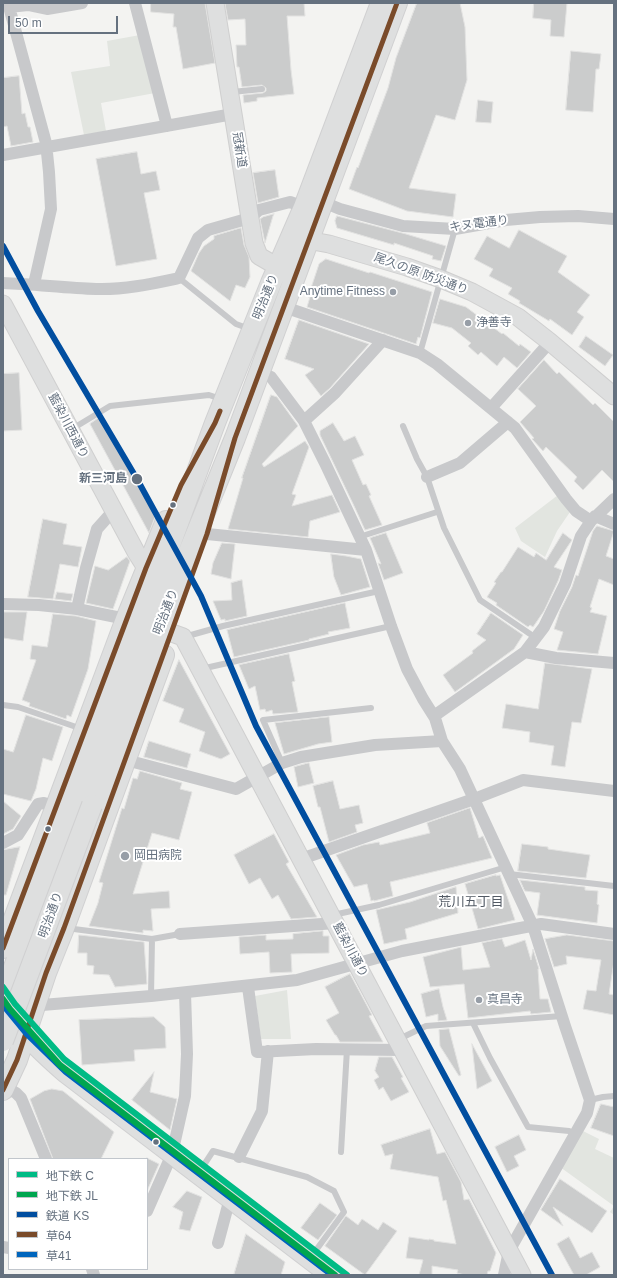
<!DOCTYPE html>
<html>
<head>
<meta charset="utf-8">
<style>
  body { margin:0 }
  #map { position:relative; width:617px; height:1278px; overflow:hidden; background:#f3f3f1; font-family:Arial,"Noto Sans JP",sans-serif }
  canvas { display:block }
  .frame { position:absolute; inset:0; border:4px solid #65717f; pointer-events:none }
  .legend { position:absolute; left:8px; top:1158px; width:140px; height:112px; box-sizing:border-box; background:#fff; border:1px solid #c1c6cc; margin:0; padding:5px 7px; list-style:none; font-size:12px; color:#65717f }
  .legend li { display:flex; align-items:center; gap:8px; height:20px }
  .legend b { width:20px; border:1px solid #c1c6cc }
  .scale { position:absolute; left:8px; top:16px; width:110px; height:18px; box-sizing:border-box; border:2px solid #65717f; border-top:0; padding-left:5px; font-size:12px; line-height:14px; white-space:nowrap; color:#65717f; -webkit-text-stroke:3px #fff; paint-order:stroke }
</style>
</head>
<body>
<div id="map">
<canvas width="617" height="1278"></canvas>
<div class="frame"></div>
<ul class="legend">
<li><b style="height:5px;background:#00bb85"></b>地下鉄 C</li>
<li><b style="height:5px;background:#00a650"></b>地下鉄 JL</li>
<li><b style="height:5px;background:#014ea0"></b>鉄道 KS</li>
<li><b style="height:5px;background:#7a4b2a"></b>草64</li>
<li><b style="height:5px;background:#0065bd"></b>草41</li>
</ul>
<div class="scale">50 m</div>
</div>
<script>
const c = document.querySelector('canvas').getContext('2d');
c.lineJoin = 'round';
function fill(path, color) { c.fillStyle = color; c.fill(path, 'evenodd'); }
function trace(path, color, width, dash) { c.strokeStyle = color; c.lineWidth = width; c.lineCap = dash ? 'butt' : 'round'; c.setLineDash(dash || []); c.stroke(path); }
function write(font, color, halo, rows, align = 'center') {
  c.font = font + ' Arial,"Noto Sans JP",sans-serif'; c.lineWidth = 4; c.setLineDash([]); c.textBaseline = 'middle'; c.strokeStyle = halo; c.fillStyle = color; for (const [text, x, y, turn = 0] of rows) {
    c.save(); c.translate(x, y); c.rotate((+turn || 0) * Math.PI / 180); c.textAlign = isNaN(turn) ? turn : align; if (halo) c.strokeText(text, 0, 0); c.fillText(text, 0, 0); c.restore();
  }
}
const green = new Path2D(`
  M140,35L155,93L101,103L106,131L84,135L71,72L110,66L107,41Z
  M558,495L570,512L557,531L545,557L521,541L515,528Z
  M287,990L291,1039H261L255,996Z
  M581,1130L599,1139L595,1149L614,1158V1215L610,1212L614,1206L560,1167Z`);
const building = new Path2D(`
  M151,3H205L215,63L183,69L176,27H173L174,14L151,12Z
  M254,3H304L305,16H287L291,70L294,94L257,98V101L244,103L243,95L263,93L266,91V88L262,85L242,87L239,67H237L236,45H246L245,19L228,20L225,4Z
  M417,3H460L465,27L467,80L455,120L436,115L409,188L456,194L453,217L407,211L349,189L357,167L358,168L388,88L396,58Z
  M534,3H567L564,37L550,36L551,20L533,18Z
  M571,51L601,54L599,69H596L593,112L566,110Z
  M19,76L22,114L25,113L28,127H30L33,142L11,146L7,126L3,127V78Z
  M478,100L493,102L491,123L476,122Z
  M137,152L141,174L156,171L160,190L144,193L157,259L116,266L96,159Z
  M275,170L279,197L258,203L253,173Z
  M274,214L273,216L265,243L260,219L263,217Z
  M337,216L406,234L446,246L441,261L432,259L433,256L394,243V245L337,228L335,221Z
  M241,228L244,245L249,257L250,277L245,288L236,285L230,301L191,271L199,253L204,246L214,239V236Z
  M519,230L567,256L558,272L590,295L577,312L584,317L572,335L550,319L549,321L519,303L520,301L508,294L512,288L489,276L493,269L474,259L487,236L509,248Z
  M326,259L369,273L370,272L432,292L420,338L418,337L416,344L307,307L310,297H308L319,264Z
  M440,299L466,307L502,334L503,333L519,346L520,344L531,352L517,368L504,357L497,366L481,352L478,355L468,346L471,343L452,328L433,323Z
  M299,320L369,344L330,388L321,396L305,375L314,369L285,359Z
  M586,336L613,355L605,366L579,347Z
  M544,360L557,374L559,372L593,405L595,403L614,422V482L602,470L583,490L574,481L577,477L546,447L543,451L532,439L534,438L520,422L536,406L518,389Z
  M19,373L22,430L3,431V374Z
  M271,395L277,397L298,426L262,464L264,467L305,441L309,447L292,494L296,495L292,506L332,495L340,512L310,521L308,537L228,529L243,478H242Z
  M100,417L122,453L155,517L149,533L90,424Z
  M333,423L344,441L355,436L364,455L352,460L363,485L366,484L371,495L369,496L382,525L365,530L355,508L320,435V431Z
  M43,519L67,524L63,544L82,547L78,567L60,564L53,599L28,597Z
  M597,526L614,531L606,556L614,559V585L599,579L590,607L592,608L590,612L607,616L598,654L557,650L563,632L554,629L560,611L572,587L576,575L578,576L593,531Z
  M386,533L403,573L384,580L378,563L381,564L370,538Z
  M563,533L572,540L554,567L562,570L558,581L544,611L533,627L530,625L528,627L496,605L497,603L487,597L496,583L494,582L501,572H502L518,547L534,557L536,553L546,560Z
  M222,543L235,544L231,579L211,574L213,563Z
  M331,554L346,556L361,559L370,587L341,595L334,577Z
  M127,557L130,561L113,609L86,603L95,566L108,570Z
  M242,580L247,616L225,621V619L221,620L213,601L232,600L231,583Z
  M57,592L73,594L71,601L55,599Z
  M345,603L350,628L328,632L329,634L309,639V640L234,657L227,630Z
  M3,612H27L23,641L3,638Z
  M491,613L523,635L514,649L455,692L443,675L473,653L472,651L486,640L477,634Z
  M53,614L76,616L96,621L88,669L71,717L67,715L66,719L29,706L30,703L22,700L36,660L30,659L32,645L47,647Z
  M289,654L295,681L292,682L298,712L273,714L272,710L266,712L265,709L260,710L255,686L249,689L239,665Z
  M179,660L230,754L221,759L199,751L205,732L179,722L184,709L163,701Z
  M545,663L592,669L581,723L572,722L565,767L551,765L554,746L529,742L530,732L502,728L506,704L538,709Z
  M26,715L63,727L52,761L43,758L36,789L31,801L3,794V749L13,752Z
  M329,717L332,742L318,744L284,754L275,723Z
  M149,741L191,754L187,768L144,757Z
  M309,763L314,783L298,787L294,767Z
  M140,771L182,783L180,789L192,792L179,840L152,833L133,894L169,891L170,908L151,909L153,931L143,930V933L89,926L98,903L103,883L99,882L122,808L124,809L133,778L137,779Z
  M333,781L340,809L359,805L363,823L355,825L357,832L329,842L320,807H318L313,786Z
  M3,801L21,816L13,829L3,834Z
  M470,808L479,838L483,836L492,858L390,882L393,896L374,901V900L371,901L367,884L354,887L336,855L363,845L379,842L380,845L430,833L427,823Z
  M274,834L289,862L286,864L317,917L291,919L278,895L272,899L260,878L249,884L234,855Z
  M522,844L548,847V849L590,855L586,878L518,871Z
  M20,847L6,895H3V850Z
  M496,875V876L500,875L515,920L478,929L465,884Z
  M520,880L585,887V890L598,891L597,904L599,905L597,923L537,915L540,893L525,891Z
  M456,887L458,913L405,929L407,939L384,944L376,910L410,902Z
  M323,931V936H329V953L291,954L292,972L270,973L269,952L240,954L239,937L266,935V940L293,939V934Z
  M79,935L144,942L147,984L115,987L109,975L93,974L94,966L87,965V953H78Z
  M567,935L614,941V961L609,994L614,995V1015L583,1009L587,990L596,991L601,960L566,956L567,964L554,967L545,939Z
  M502,939L505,947L525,940L531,960L533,949L539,969H538L540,999H548L551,1012L531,1014L530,1011L468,1018L464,984L430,987L423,957L461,947L463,970L490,967L482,943Z
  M350,974L372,1015L369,1016L383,1042H340L336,1035H335L326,1020L339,1013L325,987Z
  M439,989L443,1007L447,1020L438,1021V1014L426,1017L421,994Z
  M154,1017L165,1027L166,1048L134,1050L135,1061L82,1065L79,1020Z
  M449,1029L461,1075L459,1076L440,1046L439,1030Z
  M472,1044L492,1081L477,1089L472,1045Z
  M379,1057H392L403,1077L401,1078L409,1092L391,1101L383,1087L379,1090L374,1080L379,1077L375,1071Z
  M154,1072L150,1092L177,1099L170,1130L132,1100Z
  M52,1089L63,1091L114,1132L101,1159H53L30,1099L44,1091Z
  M601,1104L614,1107V1136L591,1128Z
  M430,1129L437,1154L445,1152L461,1182L464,1200L469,1199L496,1253L490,1271H488L487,1275H465L457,1273L458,1270L432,1266V1275H419L423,1260L406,1258L409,1237L429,1240V1239L434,1240V1241L456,1244L446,1200L443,1201L438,1177L390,1169L393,1154L385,1156L381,1145Z
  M519,1135L526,1150L514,1156L519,1166L507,1172L495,1147Z
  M147,1158L159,1164L147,1191Z
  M560,1179L607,1211L592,1233L553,1207L563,1226L541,1210Z
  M187,1191L202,1197L190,1231L179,1229L183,1212L173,1207Z
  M320,1203L337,1215L318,1240L301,1228Z
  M346,1216L358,1225L362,1219L378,1230L383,1222L397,1231L365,1275L325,1246Z
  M246,1234L285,1262L281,1275H234Z
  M569,1237L580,1258L592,1252L600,1267L586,1275H574L557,1244Z`);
const lane = new Path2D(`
  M232,92L262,89
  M179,278L236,324L250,329
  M420,353L455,229
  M403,426L417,459L427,477L444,528L480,600L536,638
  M72,429L110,406L209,395L221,399
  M359,537L437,512
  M184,637L223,626L379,591
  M201,669L391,626
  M3,705L18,707L82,729
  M282,763L263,720L371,708
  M509,874L614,886
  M333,915L379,905L506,867
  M66,928L152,939L180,934
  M151,996L152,939
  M473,1023L490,1058L528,1127L569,1131L575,1134
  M399,1039L426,1026L562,1016
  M590,1100L603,1097L614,1096
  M341,1152L347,1049
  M200,1171L213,1151L307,1177L334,1191L344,1212L311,1257`);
const street = new Path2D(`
  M8,3L46,143L49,172L51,209L34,284
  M135,3L167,126
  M9,7L28,5L47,9L82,3
  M3,155L233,114
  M323,202L340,209L403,226L455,229L506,220L540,217L578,216L614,219
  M3,283C34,284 65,288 96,289C124,290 151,284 179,278L198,238L208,230L250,218L259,210L290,202L304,207
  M284,307L420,353L437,364L515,428L566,499L576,511L591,521
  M259,372L271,377L304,421L325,463L366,550L391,626L407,669L423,699L435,718L442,741L460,769L533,926L565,1026L590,1100L587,1113L509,1251L504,1275
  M491,408L550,342
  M304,421L335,393L383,340
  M427,477L460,463L508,422
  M595,516L614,524
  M207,534L366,550
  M3,604L39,605L77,609L126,619
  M77,609L86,568L97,529L114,510
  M525,652L544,627L565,584L581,536L591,521L614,499
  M434,716L525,652L556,658L614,663
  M126,760L236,789L282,763L301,757L375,745L442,741
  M3,843L18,835L38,804L44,803L56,806
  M301,859L474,799L523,780L614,791
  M180,934L336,923
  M248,987L257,1052L316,1049L402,1050
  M30,1006L151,996L297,980L402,951L541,924L614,934
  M5,1087L16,1093L21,1098L46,1159
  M239,1157L262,1111L268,1051
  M147,1211L172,1154L185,1096L187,1054L185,993
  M218,1243L230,1198
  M3,1247L9,1248
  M92,1269L94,1275`);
const secondary = new Path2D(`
  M215,3L254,243L259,256L278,267L291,271
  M296,238L329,244L407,267L441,279L472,292L518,317L550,342L614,396
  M3,304L136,552L146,568
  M172,633L183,637L522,1275`);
const primary = new Path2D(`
  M92,805L190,549L235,438L397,3
  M3,948L126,619L166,521
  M3,997L215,423L271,283L304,207L381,3
  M19,1026C32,1043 49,1058 65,1072L331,1275
  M3,1090L17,1060L46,973L64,928L164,655`);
const primaryBridge = new Path2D(`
  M3,1041L92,805`);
const bus1 = new Path2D(`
  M3,948L146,568L181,485L215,423L220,411
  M3,1090L17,1060L46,973L64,928L207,534L235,438L397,3`);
const bus2 = new Path2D(`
  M3,1006L26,1034L65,1072L331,1275`);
const rail1 = new Path2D(`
  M3,246L38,311L137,479L201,596L256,726L552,1275`);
const metro1 = new Path2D(`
  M3,987L15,1004L64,1059L347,1275`);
const metro2 = new Path2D(`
  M3,999L10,1009L60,1065L335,1275`);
const markers = [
  [393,292,4,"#979ea7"],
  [468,323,4,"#979ea7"],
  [137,479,6,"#65717f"],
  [173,505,3.5,"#65717f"],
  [48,829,3.5,"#65717f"],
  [125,856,5,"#979ea7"],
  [479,1000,4,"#979ea7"],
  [156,1142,3.5,"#65717f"]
];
const streetNames = [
  ["冠新道",239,150,81],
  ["キヌ電通り",479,224,-7],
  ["尾久の原 防災通り",421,274,20],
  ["明治通り",266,297,-68],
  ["藍染川西通り",68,426,62],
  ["明治通り",166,612,-69],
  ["明治通り",51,915,-70],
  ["藍染川通り",350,950,62]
];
const poiNames = [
  ["Anytime Fitness",385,292,"right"],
  ["浄善寺",476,323],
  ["岡田病院",134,856],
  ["真昌寺",487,1000]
];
const stopNames = [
  ["新三河島",127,479]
];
const neighbourhoodNames = [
  ["荒川五丁目",471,902]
];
fill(green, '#e2e5e0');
fill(building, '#cbcccc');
trace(building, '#e2e2e1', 1);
trace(secondary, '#cfcfcf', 19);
trace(primary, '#d0d0d1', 22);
trace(lane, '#c8c9cb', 6);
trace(street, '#c8c9cb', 12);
trace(secondary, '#dedfdf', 17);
trace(primary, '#dedfdf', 20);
trace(primaryBridge, '#d0d0d1', 22, []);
trace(primaryBridge, '#dedfdf', 20);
trace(bus1, '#7a4b2a', 5);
trace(bus2, '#0065bd', 5);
trace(rail1, '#014ea0', 6);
trace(metro1, '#00bb85', 6);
trace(metro2, '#00a650', 6);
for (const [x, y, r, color] of markers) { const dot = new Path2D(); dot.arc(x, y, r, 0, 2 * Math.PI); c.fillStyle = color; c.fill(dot); trace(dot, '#fff', 1.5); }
write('12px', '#65717f', '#fff', streetNames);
write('12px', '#65717f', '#fff', poiNames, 'left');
write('bold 12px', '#65717f', '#fff', stopNames, 'right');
write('13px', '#535b65', '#fff', neighbourhoodNames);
</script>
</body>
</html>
